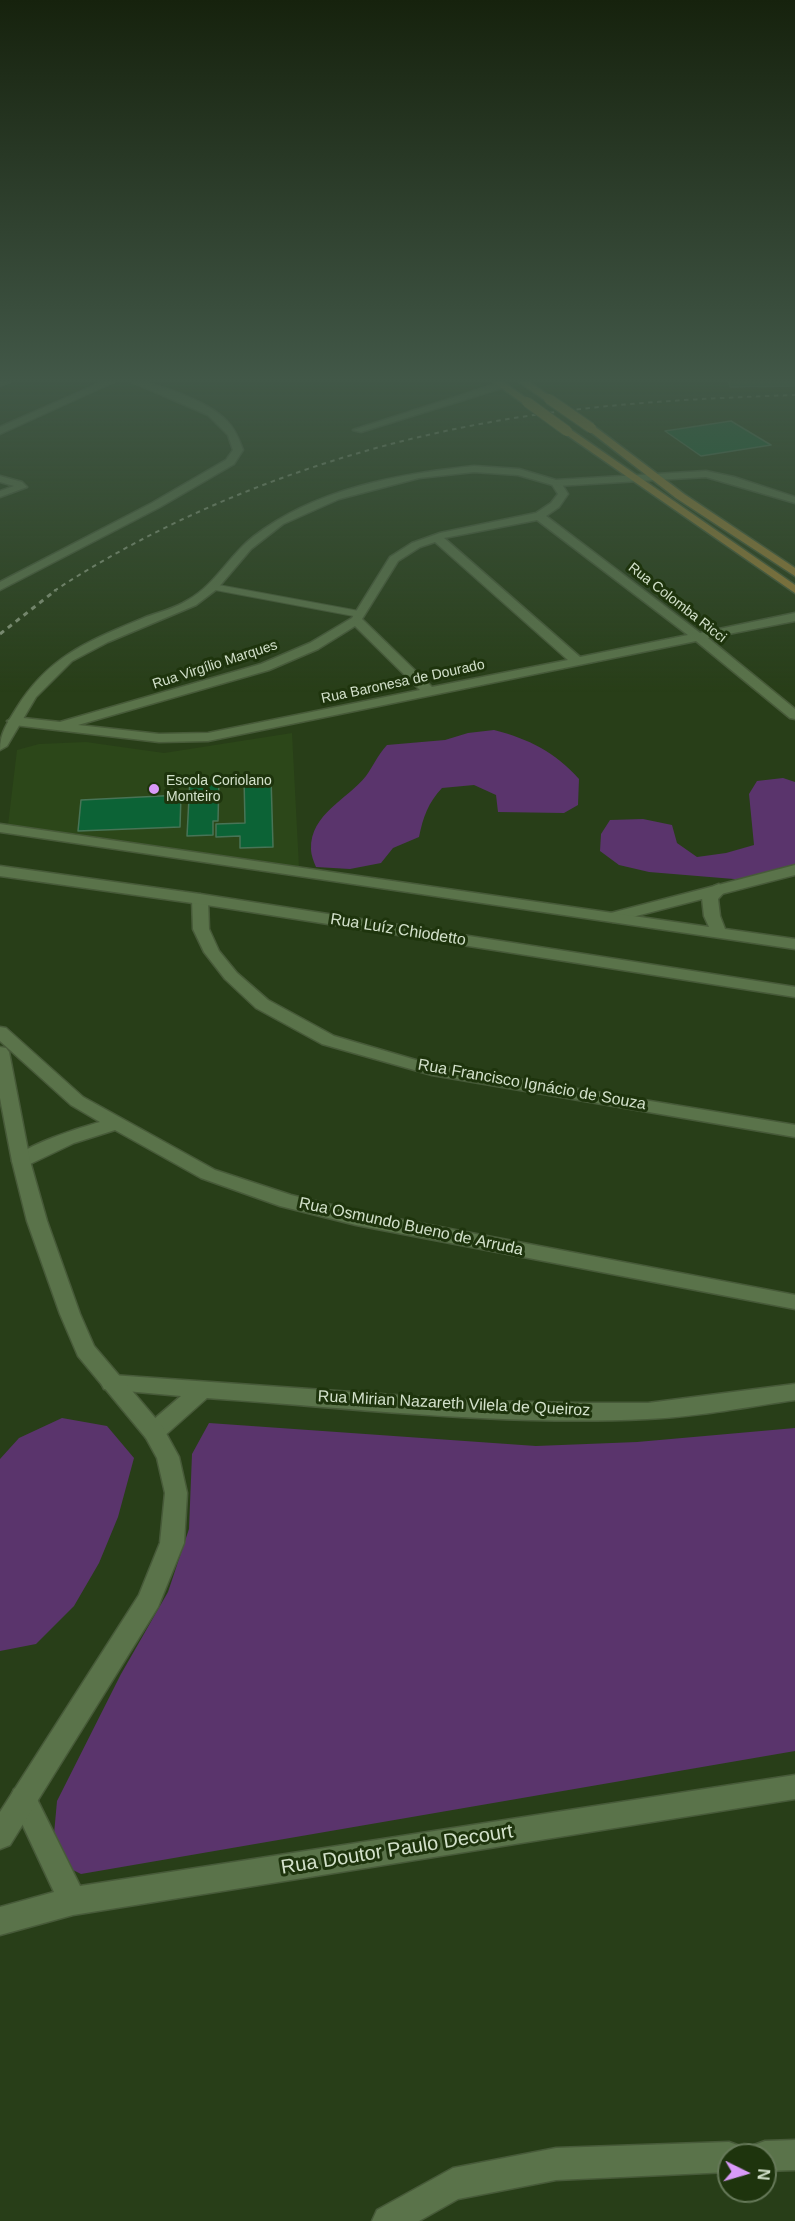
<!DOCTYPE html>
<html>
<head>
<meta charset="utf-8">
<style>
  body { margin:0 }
  #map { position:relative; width:795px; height:2221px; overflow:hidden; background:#283e18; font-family:Arial,sans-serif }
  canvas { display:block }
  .north { position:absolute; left:717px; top:2143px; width:60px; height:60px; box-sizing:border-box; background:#1e340d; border:2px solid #667959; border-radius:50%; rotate:95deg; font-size:16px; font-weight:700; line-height:24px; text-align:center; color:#d3e1cb }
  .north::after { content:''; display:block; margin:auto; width:21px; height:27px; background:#d99af8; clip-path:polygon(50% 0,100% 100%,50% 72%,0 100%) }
</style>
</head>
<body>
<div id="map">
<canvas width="795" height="2221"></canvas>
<div class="north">N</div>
</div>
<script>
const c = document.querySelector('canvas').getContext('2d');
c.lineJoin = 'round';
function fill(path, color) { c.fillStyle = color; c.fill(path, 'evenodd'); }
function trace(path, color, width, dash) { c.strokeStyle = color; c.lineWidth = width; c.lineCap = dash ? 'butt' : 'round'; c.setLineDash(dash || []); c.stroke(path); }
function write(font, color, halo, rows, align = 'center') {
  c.font = font + ' Arial,sans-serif'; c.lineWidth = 6; c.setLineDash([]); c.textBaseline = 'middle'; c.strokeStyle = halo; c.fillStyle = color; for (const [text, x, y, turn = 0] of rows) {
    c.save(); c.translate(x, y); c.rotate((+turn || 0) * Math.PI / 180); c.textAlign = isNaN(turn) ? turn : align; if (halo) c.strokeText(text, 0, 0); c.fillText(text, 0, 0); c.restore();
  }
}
const built = new Path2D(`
  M292,733L299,867L8,825L17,750L39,744L86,742L164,753Z`);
const green = new Path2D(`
  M494,730C529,739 555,752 579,779L578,805L564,813L498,812L496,795L474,785L442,788C428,803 423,817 419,837L393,848L381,863L350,869L316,867C314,862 311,855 311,849C310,814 348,799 366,776C374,765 377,756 387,745L445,740L468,733Z
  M783,778L795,782V875L792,877L758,881L649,872L619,865L600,851L601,834L610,820L643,819L672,825L677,843L697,857L726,853L754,845L749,794L757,781Z
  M62,1418L107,1426L134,1458L118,1517L99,1563L74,1606L36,1644L0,1651V1459L19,1438Z
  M209,1423L536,1446L637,1442L795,1428V1751L81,1874L65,1866L53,1845L57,1801L121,1674L168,1592L189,1529L192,1454Z`);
const building = new Path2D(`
  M728,382H795V386L730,387Z
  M731,421L771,445L701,456L665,431Z
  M271,777L273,847L240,848V836L216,837V824L245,823L244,778Z
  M219,778L218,821H213V835L187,836L190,779Z
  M181,795L180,827L78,831L81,800Z`);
const service = new Path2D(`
  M213,584L359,611L363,614L359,617L210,589L209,587Z`);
const minor = new Path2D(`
  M102,382H114L0,434V427Z
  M132,382C157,382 209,402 227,421C235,429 239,439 243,450L234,464L160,507L0,590V582L152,503L226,460L233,450L228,435L208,415Z
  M502,382L505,383V387L361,432L353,430Z
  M0,476L22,482L27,487L0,497V491L14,486L0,482Z
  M552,481H560L568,494L559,507L546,516L700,633L795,613V621L708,638L795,709V719L790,718L696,641L208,741L159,742L14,725L7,721L14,717L60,722L261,664L310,643L352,618L390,557L412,543L440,533L536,513L551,503L558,494L551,483ZM537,520L688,635L580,657L444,538ZM435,542L568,660L432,687L362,619L398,561L420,547ZM355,626L420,690L208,733L159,734L78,725L269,670L318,649Z
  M795,865V875L613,922L605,917L607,914Z
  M200,894L208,899L209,929L219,951L237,973L268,1000L334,1036L433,1065L795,1125V1137L432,1075L322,1044L256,1008L225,979L204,952L193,929L192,899Z
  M0,1027L6,1028L83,1097L215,1170L291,1195L356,1211L795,1295V1309L356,1225L280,1206L201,1178L115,1130L74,1143L28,1165L21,1167L14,1165L12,1161C21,1146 82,1127 100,1122L71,1105L0,1041Z
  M112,1375L478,1401L580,1403H648L795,1384V1400C746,1407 696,1417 647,1419C500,1426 353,1408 207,1398L162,1438L154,1441L146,1438L143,1432L146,1426L181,1396L104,1389L101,1383L104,1377Z
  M795,1775V1799L73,1915L0,1935V1907L54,1892L10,1798L14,1789L23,1785L32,1789L80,1886Z
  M795,2140V2170L765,2171V2155H750L754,2145L765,2141Z
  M729,2142L740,2146L744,2155H729V2172L556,2180L458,2199L419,2221H372L377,2210L453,2168L556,2148Z`);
const tertiary = new Path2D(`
  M474,466L519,469L556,480L706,471L734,477L795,497V503L706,477L556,486L518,475L474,472L419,478L339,499L283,524L251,549L217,589L196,605L108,642L72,661L36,697L7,746L0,750C0,733 7,724 16,709C49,655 91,640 146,617C160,612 176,608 188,600C215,585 229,556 253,537C315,489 398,474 474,466Z
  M0,824L709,927L704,916L702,898L714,886L719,884L727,889L718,899L720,916L725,929L795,939V949L0,832Z
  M0,866L200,894L795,987V997L200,904L0,876Z
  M0,1047L6,1048L9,1052L30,1161L47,1221L80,1314L94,1346L162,1426L179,1457L187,1493L184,1543L158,1607L10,1845L0,1849V1812L139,1595L160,1543L165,1493L157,1458L146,1438L78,1356L60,1314L27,1221L12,1161L0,1098Z`);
const secondary = new Path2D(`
  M0,382H10L0,386Z`);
const primary = new Path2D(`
  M493,382H503L532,402L524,404Z
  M519,382H529L554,399L546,401Z
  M588,426H594L684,494L795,568V576L676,498L588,430Z
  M564,429H570L795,585V593L564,433Z`);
const railFar1 = new Path2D(`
  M54,591C199,496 370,438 541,414C626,402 710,398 795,395`);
const rail = new Path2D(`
  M0,634L56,590`);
const primaryBridge = new Path2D(`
  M549,399L591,428
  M527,402L567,431`);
const markers = [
  [154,789,6,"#d99af8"]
];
const farStreetnames = [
  ["Rua Colomba Ricci",677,603,38],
  ["Rua Virgílio Marques",215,665,-18],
  ["Rua Baronesa de Dourado",403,682,-12]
];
const farPoinames = [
  ["Escola Coriolano",166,781],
  ["Monteiro",166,797]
];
const streetNames = [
  ["Rua Luíz Chiodetto",398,930,9],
  ["Rua Francisco Ignácio de Souza",532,1085,10],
  ["Rua Osmundo Bueno de Arruda",411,1227,12],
  ["Rua Mirian Nazareth Vilela de Queiroz",454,1404,3]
];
const nearStreetnames = [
  ["Rua Doutor Paulo Decourt",397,1850,-9]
];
fill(built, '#2c4719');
fill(green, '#5a346c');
fill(building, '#0c6336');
trace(building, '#487456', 1.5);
trace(service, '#475a39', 2);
trace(minor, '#475a39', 3);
trace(tertiary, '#475a39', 3);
trace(secondary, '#475a39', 3);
trace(primary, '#475a39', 3);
fill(service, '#5a734a');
fill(minor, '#5a734a');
fill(tertiary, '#5a734a');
fill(secondary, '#5a734a');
fill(primary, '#947c36');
trace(railFar1, '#849578', 2, [4.5, 4.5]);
trace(rail, '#849578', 3, [5, 5]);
trace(primaryBridge, '#475a39', 12, []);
trace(primaryBridge, '#947c36', 10);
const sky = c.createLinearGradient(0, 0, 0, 693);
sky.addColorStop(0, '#16220d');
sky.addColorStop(0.55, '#425848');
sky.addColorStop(1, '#42584800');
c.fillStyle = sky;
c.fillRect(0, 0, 795, 693);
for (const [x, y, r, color] of markers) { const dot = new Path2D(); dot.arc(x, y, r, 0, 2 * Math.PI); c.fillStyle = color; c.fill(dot); trace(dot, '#1e340d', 2); }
write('14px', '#d3e1cb', '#1e340d', farStreetnames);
write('14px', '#d3e1cb', '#1e340d', farPoinames, 'left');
write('16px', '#d3e1cb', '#1e340d', streetNames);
write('20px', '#d3e1cb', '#1e340d', nearStreetnames);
</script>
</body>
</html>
